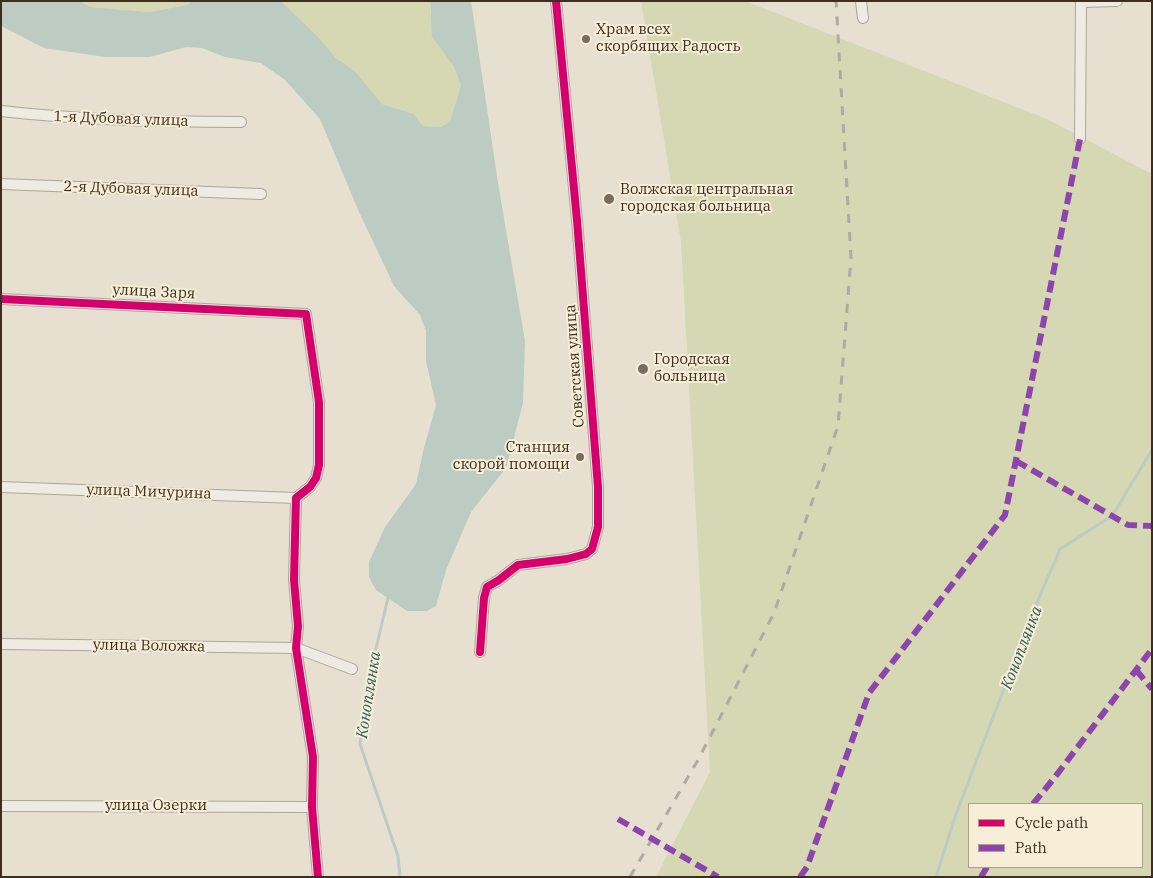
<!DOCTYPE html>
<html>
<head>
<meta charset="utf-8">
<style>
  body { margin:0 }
  #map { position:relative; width:1153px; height:878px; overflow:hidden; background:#e7e0d1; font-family:"IBM Plex Serif",serif }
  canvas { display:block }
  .frame { position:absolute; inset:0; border:2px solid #3d2e20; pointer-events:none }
  .legend { position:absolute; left:968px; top:803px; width:175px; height:65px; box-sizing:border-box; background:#f7eed8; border:1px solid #ada18e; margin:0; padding:6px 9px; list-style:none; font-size:15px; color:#3d2e20 }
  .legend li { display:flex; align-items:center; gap:10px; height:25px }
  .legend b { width:25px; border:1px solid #ada18e }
</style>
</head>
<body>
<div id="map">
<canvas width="1153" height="878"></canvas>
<div class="frame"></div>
<ul class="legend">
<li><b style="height:6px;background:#d6006c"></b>Cycle path</li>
<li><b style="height:6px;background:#8e44ad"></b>Path</li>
</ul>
</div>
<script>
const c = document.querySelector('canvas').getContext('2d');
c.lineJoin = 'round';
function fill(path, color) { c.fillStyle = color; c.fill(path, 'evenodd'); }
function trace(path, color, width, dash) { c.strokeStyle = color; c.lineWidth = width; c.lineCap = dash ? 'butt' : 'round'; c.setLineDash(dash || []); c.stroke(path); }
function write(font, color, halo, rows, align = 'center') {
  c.font = font + ' "IBM Plex Serif",serif'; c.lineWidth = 4; c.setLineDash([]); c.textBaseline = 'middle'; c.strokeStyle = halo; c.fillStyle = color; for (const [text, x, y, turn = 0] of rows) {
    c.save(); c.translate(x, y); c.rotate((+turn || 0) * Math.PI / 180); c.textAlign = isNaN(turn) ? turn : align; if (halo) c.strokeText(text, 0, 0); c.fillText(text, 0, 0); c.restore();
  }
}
const green = new Path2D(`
  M80,1H192L187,5L149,12L90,7Z
  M281,1H430V13L445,52L454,67L461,87L450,123L441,127L423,126L414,114L382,104L355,71L336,58L320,39Z
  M641,1H745L1047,119L1152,174V877H656L710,772L681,242ZM969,804H1142V867H969Z`);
const water = new Path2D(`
  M1,1H80L90,7L149,12L187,5L192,1H281L320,39L336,58L355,71L382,104L414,114L423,126L441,127L450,122L461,86L454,67L432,36L430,1H471L498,183L525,341L523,403L506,468L471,512L446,570L436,606L427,611H407L376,590L369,577V562L385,527L416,484L424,448L436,405L426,361V331L420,315L394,286L359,212L320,119L285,80L261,63L225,57L202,48L186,47L150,57H105L44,48L1,26Z`);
const stream = new Path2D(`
  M388,598L372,665L360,744L398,856L400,877
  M936,877L956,814L1036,605L1060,549L1112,516L1152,450`);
const street = new Path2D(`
  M861,1L863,18
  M1081,2L1117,1
  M1,111C81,120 161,122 241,122
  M1080,139L1081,1
  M1,184L261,194
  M1,299L306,314L319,402V465L316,478L310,487L296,498L294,580L298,626L296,648L313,757L312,807L318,877
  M1,487L296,498
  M1,644L296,648L352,669
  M480,652L484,598L487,587L499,580L518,565L567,559L586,554L592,549L598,527V487L577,220L556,1
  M1,806L312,807`);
const rail = new Path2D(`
  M630,877L698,760L774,613L838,426L851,258L836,1`);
const quiet = new Path2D(`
  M1016,461L1128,525L1152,526
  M1136,670L1152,689
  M1033,804L1055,777L1152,649
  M618,819L718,877
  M800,877L807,867L869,693L1005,515L1080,139
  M981,877L987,867`);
const cycleway = new Path2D(`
  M1,299L306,314L319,402V465L316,478L310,487L296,498L294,580L298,626L296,648L313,757L312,807L318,877
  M480,652L484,598L487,587L499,580L518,565L567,559L586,554L592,549L598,527V487L577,220L556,1`);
const markers = [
  [586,39,5,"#786c5e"],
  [609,199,6,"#786c5e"],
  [643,369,6,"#786c5e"],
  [580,457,5,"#786c5e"]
];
const poiNames = [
  ["Храм всех",596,30],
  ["скорбящих Радость",596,47],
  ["Волжская центральная",620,190],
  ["городская больница",620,207],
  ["Городская",654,360],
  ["больница",654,377],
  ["Станция",570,448,"right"],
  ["скорой помощи",570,465,"right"]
];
const streetNames = [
  ["1-я Дубовая улица",121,119,2],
  ["2-я Дубовая улица",131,189,2],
  ["улица Заря",154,292,3],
  ["Советская улица",575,366,-94],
  ["улица Мичурина",149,492,2],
  ["улица Воложка",149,646,1],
  ["улица Озерки",156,806]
];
const waterNames = [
  ["Коноплянка",1022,648,-69],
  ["Коноплянка",369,695,-81]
];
fill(green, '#d6d7b3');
fill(water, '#bcccc2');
trace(stream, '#bcccc2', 3);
trace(street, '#ada599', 12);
trace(street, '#efebe3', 10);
trace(rail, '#afaaa2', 3, [9, 9]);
trace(quiet, '#8e44ad', 6, [12, 6]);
trace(cycleway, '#d6006c', 8);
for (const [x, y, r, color] of markers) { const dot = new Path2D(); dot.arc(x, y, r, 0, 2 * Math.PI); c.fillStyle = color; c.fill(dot); trace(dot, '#f7eed8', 2); }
write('15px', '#3d2e20', '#f7eed8', poiNames, 'left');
write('15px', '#3d2e20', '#f7eed8', streetNames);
write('italic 16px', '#2f5d5a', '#f7eed8', waterNames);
</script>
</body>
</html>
